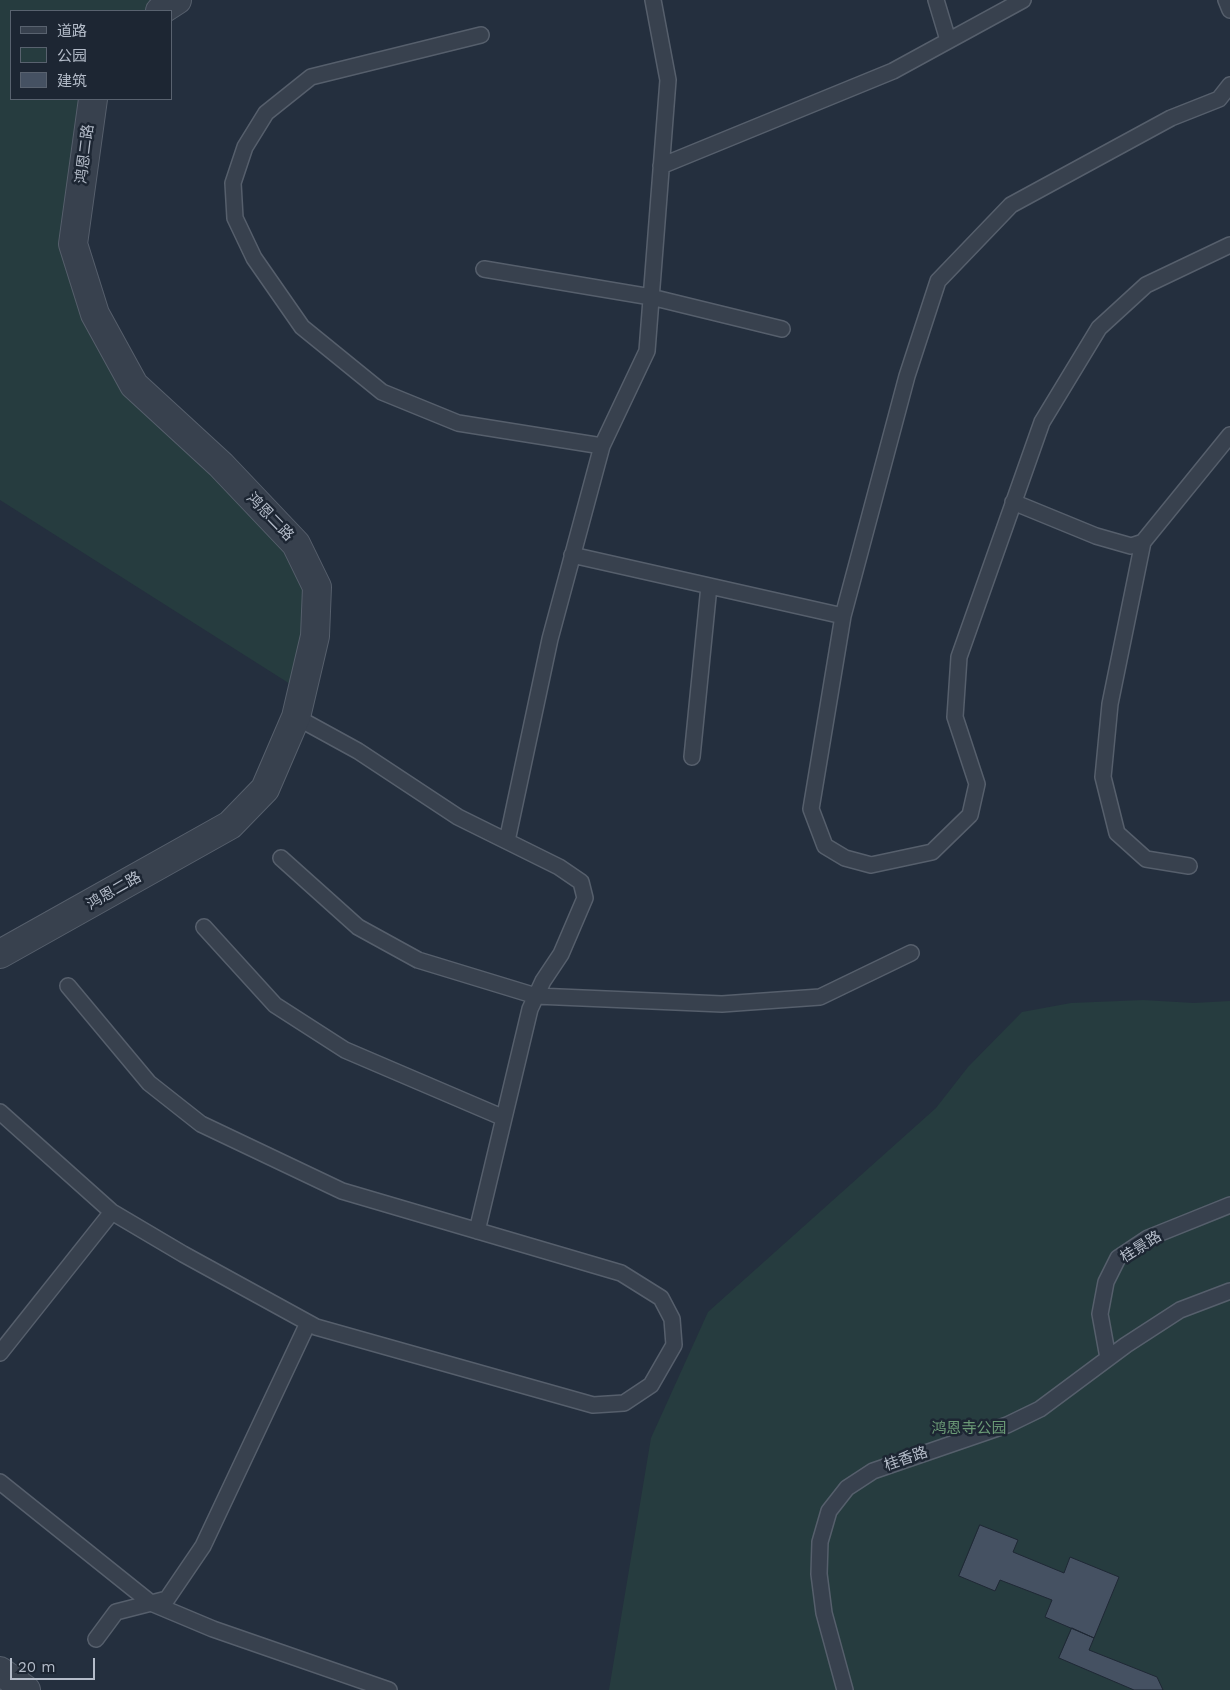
<!DOCTYPE html>
<html>
<head>
<meta charset="utf-8">
<style>
  body { margin:0 }
  #map { position:relative; width:1230px; height:1690px; overflow:hidden; background:#242f3e; font-family:"Work Sans","Noto Sans SC",sans-serif }
  canvas { display:block }
  .legend { position:absolute; left:10px; top:10px; width:162px; height:90px; box-sizing:border-box; background:#1d2633; border:1px solid #59626f; margin:0; padding:6px 9px; list-style:none; font-size:15px; color:#b4bcc9 }
  .legend li { display:flex; align-items:center; gap:10px; height:25px }
  .legend b { width:25px; border:1px solid #59626f }
  .scale { position:absolute; left:10px; top:1658px; width:85px; height:22px; box-sizing:border-box; border:2px solid #b4bcc9; border-top:0; padding-left:6px; font-size:15px; line-height:18px; white-space:nowrap; color:#b4bcc9; -webkit-text-stroke:4px #1d2633; paint-order:stroke }
</style>
</head>
<body>
<div id="map">
<canvas width="1230" height="1690"></canvas>
<ul class="legend">
<li><b style="height:6px;background:#38414e"></b>道路</li>
<li><b style="height:14px;background:#263c3f"></b>公园</li>
<li><b style="height:14px;background:#455162"></b>建筑</li>
</ul>
<div class="scale">20 m</div>
</div>
<script>
const c = document.querySelector('canvas').getContext('2d');
c.lineJoin = 'round';
function fill(path, color) { c.fillStyle = color; c.fill(path, 'evenodd'); }
function trace(path, color, width, dash) { c.strokeStyle = color; c.lineWidth = width; c.lineCap = dash ? 'butt' : 'round'; c.setLineDash(dash || []); c.stroke(path); }
function write(font, color, halo, rows, align = 'center') {
  c.font = font + ' "Work Sans","Noto Sans SC",sans-serif'; c.lineWidth = 5; c.setLineDash([]); c.textBaseline = 'middle'; c.strokeStyle = halo; c.fillStyle = color; for (const [text, x, y, turn = 0] of rows) {
    c.save(); c.translate(x, y); c.rotate((+turn || 0) * Math.PI / 180); c.textAlign = isNaN(turn) ? turn : align; if (halo) c.strokeText(text, 0, 0); c.fillText(text, 0, 0); c.restore();
  }
}
const green = new Path2D(`
  M0,0H166L153,11H11V99H92L67,243L89,317L293,548L312,589L298,689L0,500Z
  M1143,1000L1194,1003L1230,1001V1690H609L651,1438L708,1312L936,1108L968,1067L1022,1012L1071,1003Z`);
const building = new Path2D(`
  M980,1525L1018,1540L1013,1552L1064,1573L1070,1557L1119,1577L1094,1638L1045,1617L1052,1600L1000,1580L995,1591L959,1576Z
  M1072,1628L1094,1638L1089,1650L1157,1677L1163,1690H1134L1059,1658Z`);
const service = new Path2D(`
  M936,0L948,40
  M1226,0L1230,10
  M481,35L311,77L266,113L245,147L233,183L235,218L254,258L302,327L382,392L458,423L602,446
  M1230,85L1219,99L1171,118L1011,205L938,281L907,376L843,616L811,809L825,846L845,858L871,865L932,852L970,815L977,784L955,717L959,657L1042,422L1099,328L1146,285L1230,245
  M661,166L893,71L1023,0
  M484,269L651,297L782,329
  M1013,502L1096,536L1131,546L1143,542L1230,435
  M1143,542L1110,704L1103,777L1117,833L1146,859L1189,866
  M572,555L843,616
  M296,717L358,751L458,817L559,867L581,882L585,898L561,954L543,981L530,1009L477,1231
  M692,757L709,586
  M507,841L550,639L602,446L647,351L668,80L653,0
  M281,858L358,927L418,960L536,996L722,1004L820,997L911,953
  M204,927L275,1005L345,1050L504,1118
  M0,1112L112,1212L183,1254L316,1327L593,1405L624,1403L651,1385L674,1345L672,1319L661,1298L621,1273L342,1191L201,1124L149,1083L68,986
  M0,1353L112,1212
  M1108,1358L1100,1314L1106,1282L1118,1258L1148,1238L1230,1205
  M0,1482L151,1603L213,1629L389,1690
  M96,1639L116,1612L167,1599L203,1546L308,1323
  M845,1690L824,1613L819,1574L820,1542L829,1511L847,1488L873,1471L1007,1425L1040,1409L1126,1345L1180,1310L1230,1291`);
const minor = new Path2D(`
  M0,1671L26,1690`);
const tertiary = new Path2D(`
  M160,11L177,0
  M0,954L230,825L265,789L296,717L315,636L317,587L296,544L221,465L134,385L95,314L73,244L93,99`);
const streetNames = [
  ["鸿恩二路",85,154,-83],
  ["鸿恩二路",270,517,46],
  ["鸿恩二路",114,891,-30],
  ["桂景路",1141,1247,-32],
  ["桂香路",906,1459,-19]
];
const parkNames = [
  ["鸿恩寺公园",969,1429]
];
fill(green, '#263c3f');
fill(building, '#455162');
trace(building, '#1f2835', 1);
trace(service, '#565f6c', 18);
trace(minor, '#565f6c', 30);
trace(tertiary, '#565f6c', 30);
trace(service, '#38414e', 15);
trace(minor, '#38414e', 28);
trace(tertiary, '#38414e', 28);
write('15px', '#b4bcc9', '#1d2633', streetNames);
write('15px', '#6b9a76', '#1d2633', parkNames);
</script>
</body>
</html>
